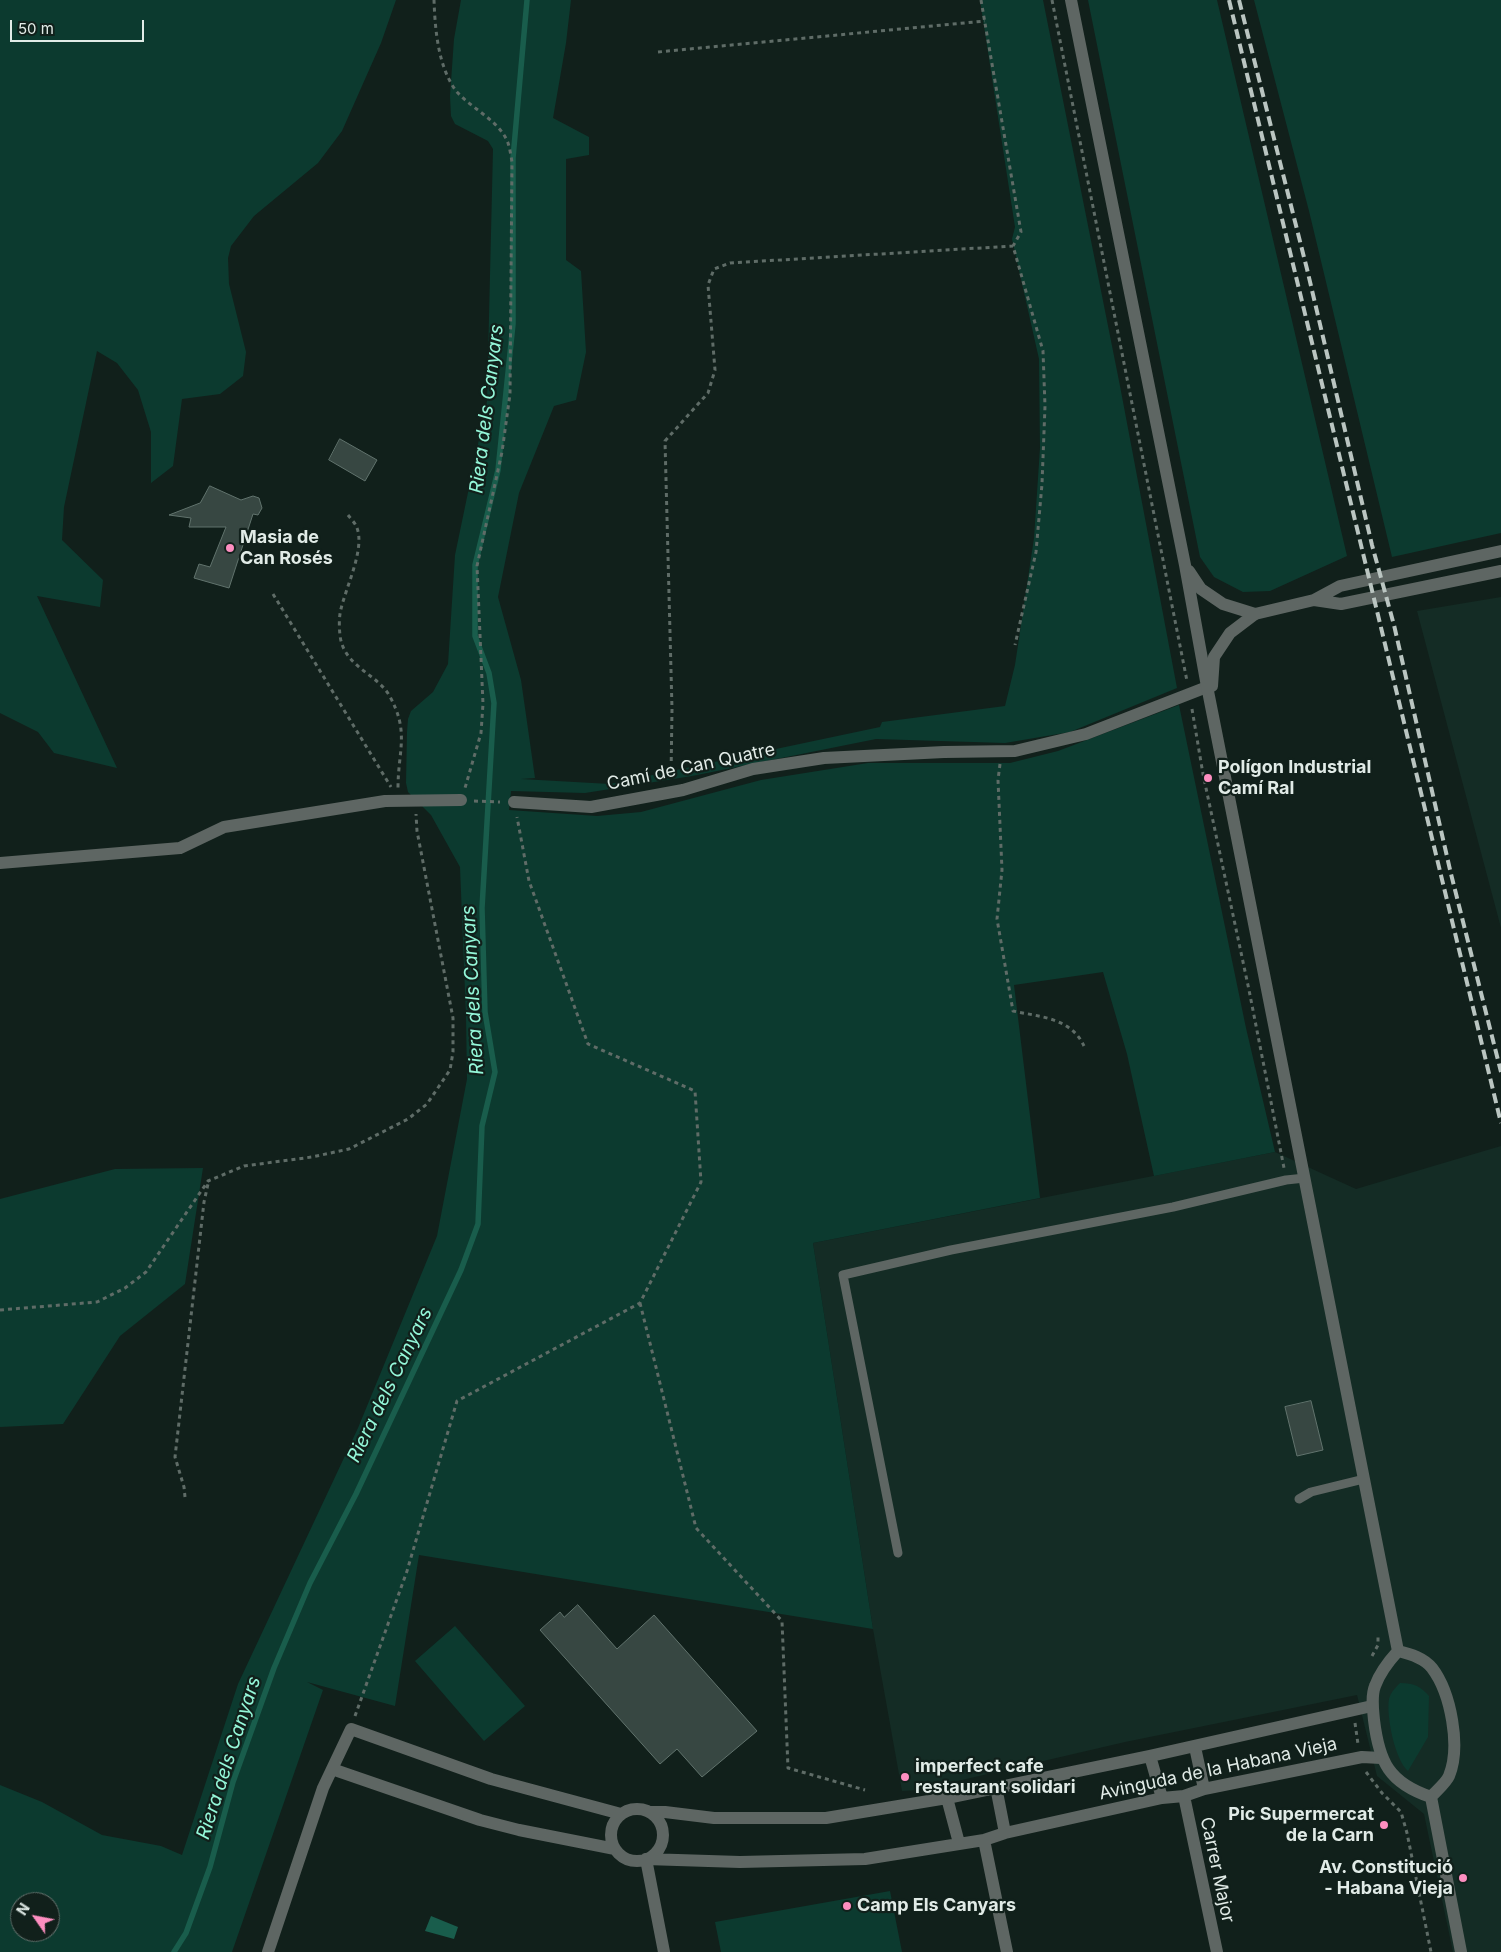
<!DOCTYPE html>
<html>
<head>
<meta charset="utf-8">
<style>
  body { margin:0 }
  #map { position:relative; width:1501px; height:1952px; overflow:hidden; background:#11201b; font-family:Inter,sans-serif }
  canvas { display:block }
  .north { position:absolute; left:10px; top:1892px; width:50px; height:50px; box-sizing:border-box; background:#11201b; border:1px solid #64716d; border-radius:50%; rotate:303deg; font-size:14px; font-weight:700; line-height:20px; text-align:center; color:#e1ebe7 }
  .north::after { content:''; display:block; margin:auto; width:18px; height:22px; background:#fd8ec0; clip-path:polygon(50% 0,100% 100%,50% 72%,0 100%) }
  .scale { position:absolute; left:10px; top:20px; width:134px; height:22px; box-sizing:border-box; border:2px solid #e1ebe7; border-top:0; padding-left:6px; font-size:15px; line-height:18px; white-space:nowrap; color:#e1ebe7; -webkit-text-stroke:4px #11201b; paint-order:stroke }
</style>
</head>
<body>
<div id="map">
<canvas width="1501" height="1952"></canvas>
<div class="north">N</div>
<div class="scale">50 m</div>
</div>
<script>
const c = document.querySelector('canvas').getContext('2d');
c.lineJoin = 'round';
function fill(path, color) { c.fillStyle = color; c.fill(path, 'evenodd'); }
function trace(path, color, width, dash) { c.strokeStyle = color; c.lineWidth = width; c.lineCap = dash ? 'butt' : 'round'; c.setLineDash(dash || []); c.stroke(path); }
function write(font, color, halo, rows, align = 'center') {
  c.font = font + ' Inter,sans-serif'; c.lineWidth = 4.5; c.setLineDash([]); c.textBaseline = 'middle'; c.strokeStyle = halo; c.fillStyle = color; for (const [text, x, y, turn = 0] of rows) {
    c.save(); c.translate(x, y); c.rotate((+turn || 0) * Math.PI / 180); c.textAlign = isNaN(turn) ? turn : align; if (halo) c.strokeText(text, 0, 0); c.fillText(text, 0, 0); c.restore();
  }
}
const built = new Path2D(`
  M1501,597V928L1417,611Z
  M1501,1146V1952H1453L1424,1814L1377,1776L1357,1695L1125,1742L919,1790L902,1791L873,1629L813,1243L1275,1152L1356,1189Z`);
const green = new Path2D(`
  M0,0H396L381,43L342,131L318,163L254,216L231,246L228,258L229,284L246,352L243,376L220,394L182,399L173,466L151,483V432L138,390L117,363L97,351L64,507L62,540L103,580L100,607L37,596L117,768L54,753L38,732L0,713Z
  M461,0H571L566,43L553,118L589,137V155L566,159V260L581,271L586,352L576,400L554,406L519,493L498,597L521,680L535,778L521,779L610,784L880,727L882,722L1005,706L1015,665L1034,538L1040,448L1039,359L1012,239L1015,227L980,0H1043L1120,386L1177,688L1070,732L1005,743L876,739L692,776L585,793L511,791L509,810L597,816L641,812L761,780L868,763H1010L1058,751L1179,705L1246,1028L1275,1152L1154,1176L1127,1054L1103,972L1014,985L1040,1198L813,1243L873,1629L419,1555L395,1706L307,1682L323,1690L232,1952H0V1785L42,1802L102,1835L161,1846L182,1855L238,1684L358,1428L437,1236L467,1079L466,1016L460,867L431,815L408,792L406,783L407,732L408,719L411,711L433,692L448,664L455,555L487,401L493,149L488,141L455,124L451,116L450,96L454,39ZM20,1902H50V1932H20Z
  M1088,0H1217L1347,556L1270,591L1243,592L1214,577L1200,557Z
  M1254,0H1501V533L1392,557L1309,211Z
  M203,1168L185,1284L120,1336L63,1424L0,1427V1199L115,1169Z
  M455,1626L525,1706L484,1741L415,1661Z
  M1400,1683C1414,1683 1420,1686 1429,1696L1428,1737L1408,1771C1395,1760 1386,1716 1389,1699C1391,1692 1395,1688 1400,1683Z
  M890,1891L902,1952H721L715,1922Z`);
const water = new Path2D(`
  M431,1916L458,1927L454,1939L425,1931Z`);
const stream = new Path2D(`
  M174,1952L186,1933L210,1867L233,1782L274,1668L310,1583L356,1494L461,1270L478,1224L482,1126L495,1072L485,1012L482,908L494,703L489,673L475,636V565L498,470L513,324V158L527,0`);
const building = new Path2D(`
  M340,439L377,460L365,481L329,460Z
  M210,486L241,500L253,496L259,498L262,508L258,515L253,514L229,588L194,578L199,564L210,567L226,527H189L191,518L169,515L200,503Z
  M1311,1401L1323,1450L1297,1456L1285,1407Z
  M578,1605L617,1649L654,1615L757,1731L702,1777L677,1749L660,1764L540,1630L560,1612L564,1617Z`);
const path = new Path2D(`
  M434,0C435,29 438,68 457,92C472,109 500,121 508,143C510,149 511,156 512,162L510,394L502,452L477,566L483,704L481,733L465,788
  M981,0L1021,232L1013,246L1043,351L1045,406L1042,484L1036,552L1015,645
  M1052,0L1187,681
  M658,52L985,21
  M348,515C351,519 356,524 357,528C365,549 346,587 341,609C339,616 339,627 340,635C343,666 377,674 389,695C410,732 398,750 398,788
  M273,594L391,787
  M1192,709L1203,774L1249,990L1284,1168
  M1000,764L998,780L1002,870L997,919L1013,1011C1041,1017 1071,1018 1084,1046
  M671,777L672,709L665,441L708,393L715,370L708,285L714,269L730,263L1013,246
  M474,801L500,802
  M640,1303L696,1528L782,1621L788,1768L865,1790
  M0,1310L97,1302L125,1288L146,1272L208,1181L244,1166L312,1157L349,1149L408,1119L427,1104L450,1070L453,1052V1018L417,831L416,814
  M185,1497L184,1487L175,1457L204,1202L208,1184
  M1372,1656L1378,1645V1637
  M355,1716L407,1571L457,1401L640,1303L701,1182L695,1091L588,1044L529,881L517,817
  M1355,1723L1358,1744
  M1366,1772L1382,1793L1401,1812L1407,1833L1431,1952`);
const service = new Path2D(`
  M1299,1499L1311,1492L1364,1479
  M898,1553L843,1275L951,1250L1173,1207L1286,1180L1305,1178`);
const minor = new Path2D(`
  M1314,600L1341,604L1501,571
  M1255,614L1314,600L1340,586L1501,551
  M514,802L591,807L683,790L753,769L824,758L944,752L1015,751L1086,734L1207,687
  M0,863L180,848L224,827L385,801L461,800
  M1195,1747L1204,1789
  M1150,1756L1162,1798
  M332,1769L480,1820L519,1830L615,1849
  M996,1787L1005,1833
  M1184,1796L1217,1952
  M947,1798L959,1843
  M611 1835a26 26 0 1 1 52 0a26 26 0 1 1-52 0Z
  M650,1812H665L714,1818H826L947,1798L1150,1756L1372,1706
  M984,1840L1007,1952
  M646,1859L740,1862L865,1859L984,1840L1005,1833L1162,1798L1184,1796L1204,1789L1362,1757L1381,1758
  M646,1859L664,1952
  M268,1952L323,1788L351,1729L491,1779L621,1814`);
const tertiary = new Path2D(`
  M1071,0L1185,565L1206,681L1398,1651
  M1189,571L1201,589L1223,604L1255,614
  M1212,686L1214,657L1230,633L1255,614
  M1398,1651C1388,1662 1380,1672 1375,1686C1371,1696 1373,1709 1374,1720C1379,1762 1389,1783 1431,1797
  M1398,1651C1411,1654 1424,1658 1432,1668C1451,1693 1461,1747 1449,1776C1446,1783 1436,1791 1431,1797
  M1431,1797L1461,1952`);
const rail = new Path2D(`
  M1229,0L1501,1123
  M1239,0L1307,269L1372,545L1394,625L1451,874L1501,1072`);
const markers = [
  [230,548,5,"#fd8ec0"],
  [1208,778,5,"#fd8ec0"],
  [905,1777,5,"#fd8ec0"],
  [1384,1825,5,"#fd8ec0"],
  [1463,1878,5,"#fd8ec0"],
  [847,1906,5,"#fd8ec0"]
];
const poiNames = [
  ["Masia de",240,538],
  ["Can Rosés",240,559],
  ["Polígon Industrial",1218,768],
  ["Camí Ral",1218,789],
  ["imperfect cafe",915,1767],
  ["restaurant solidari",915,1788],
  ["Pic Supermercat",1374,1815,"right"],
  ["de la Carn",1374,1836,"right"],
  ["Av. Constitució",1453,1868,"right"],
  ["- Habana Vieja",1453,1889,"right"],
  ["Camp Els Canyars",857,1906]
];
const streetNames = [
  ["Camí de Can Quatre",691,767,-12],
  ["Avinguda de la Habana Vieja",1218,1769,-12],
  ["Carrer Major",1217,1870,78]
];
const waterNames = [
  ["Riera dels Canyars",487,409,-83],
  ["Riera dels Canyars",473,990,-93],
  ["Riera dels Canyars",390,1385,-64],
  ["Riera dels Canyars",229,1758,-72]
];
fill(built, '#142c25');
fill(green, '#0c3a2f');
fill(water, '#195d4c');
trace(stream, '#195d4c', 5.5);
fill(building, '#374742');
trace(building, '#61736d', 1);
trace(path, '#5f6c67', 3, [4, 4]);
trace(service, '#5e6663', 9);
trace(minor, '#5e6663', 12);
trace(tertiary, '#5e6663', 12);
trace(rail, '#bac5c1', 4, [10, 5]);
for (const [x, y, r, color] of markers) { const dot = new Path2D(); dot.arc(x, y, r, 0, 2 * Math.PI); c.fillStyle = color; c.fill(dot); trace(dot, '#11201b', 2); }
write('bold 18px', '#e1ebe7', '#11201b', poiNames, 'left');
write('18px', '#e1ebe7', '#11201b', streetNames);
write('italic 19px', '#94f7d9', '#11201b', waterNames);
</script>
</body>
</html>
